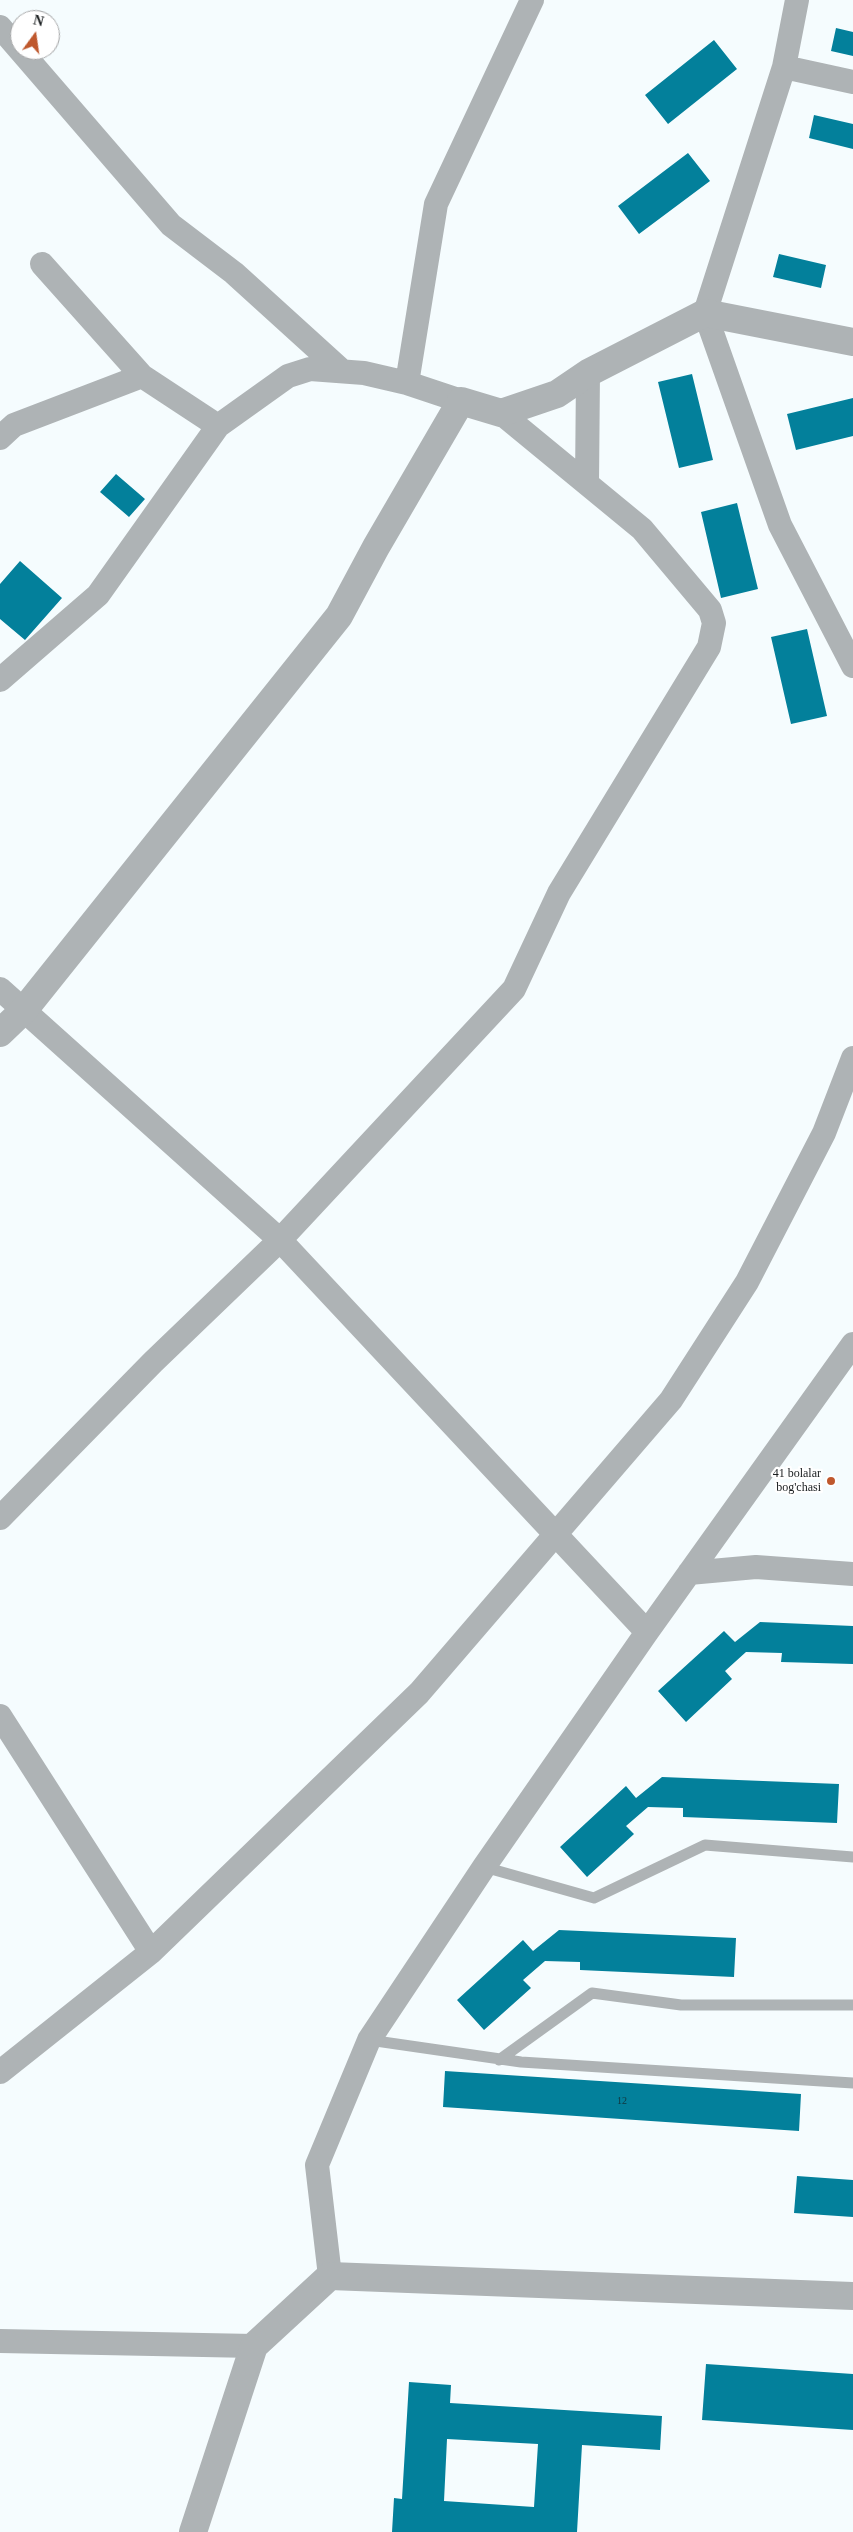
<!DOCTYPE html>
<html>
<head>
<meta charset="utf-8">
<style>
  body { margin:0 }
  #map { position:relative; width:853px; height:2532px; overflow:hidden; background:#f5fcfe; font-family:"Times New Roman",serif }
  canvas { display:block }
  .north { position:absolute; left:10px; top:10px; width:50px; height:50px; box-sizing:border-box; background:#fff; border:1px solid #a3a4a5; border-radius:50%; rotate:14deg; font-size:14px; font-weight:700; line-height:20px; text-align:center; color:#181c1e }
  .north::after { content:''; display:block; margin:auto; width:18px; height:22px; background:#bf582d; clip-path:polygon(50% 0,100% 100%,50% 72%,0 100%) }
</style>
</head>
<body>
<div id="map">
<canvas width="853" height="2532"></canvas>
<div class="north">N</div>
</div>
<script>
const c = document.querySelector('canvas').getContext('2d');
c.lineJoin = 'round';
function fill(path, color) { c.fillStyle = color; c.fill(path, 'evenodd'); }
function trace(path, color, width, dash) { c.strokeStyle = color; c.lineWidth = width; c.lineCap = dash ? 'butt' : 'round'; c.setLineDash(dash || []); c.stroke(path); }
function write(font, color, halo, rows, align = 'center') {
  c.font = font + ' "Times New Roman",serif'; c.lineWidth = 4.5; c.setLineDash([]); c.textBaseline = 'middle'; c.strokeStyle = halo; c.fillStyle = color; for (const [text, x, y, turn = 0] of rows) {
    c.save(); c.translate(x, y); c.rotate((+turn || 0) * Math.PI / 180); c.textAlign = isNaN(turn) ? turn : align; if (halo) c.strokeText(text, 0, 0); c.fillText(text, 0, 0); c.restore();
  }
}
const building = new Path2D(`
  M836,28L853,32V56L831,51Z
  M714,40L737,69L668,124L645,95Z
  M814,115L853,124V149L809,138Z
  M688,153L710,181L639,234L618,206Z
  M779,254L826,265L821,288L773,277Z
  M692,374L713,460L679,468L658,382Z
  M853,398V436L796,450L787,414Z
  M116,474L145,499L129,517L100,492Z
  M737,503L758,589L721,598L701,512Z
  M20,561L62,598L25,640L0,619V584Z
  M807,629L827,716L791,724L771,637Z
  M760,1622L853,1626V1664L781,1662L782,1653L746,1652L725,1671L732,1679L686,1722L658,1691L724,1631L735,1642Z
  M662,1777L839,1784L837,1823L683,1817V1808L648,1807L626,1826L634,1834L587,1877L560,1847L626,1786L636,1798Z
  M559,1930L736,1938L734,1977L580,1970V1962L545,1961L523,1980L531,1988L484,2030L457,2000L523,1940L533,1951Z
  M445,2071L801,2094L799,2131L443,2107Z
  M797,2176L853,2180V2217L794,2213Z
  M706,2364L853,2374V2430L702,2420Z
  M409,2382L451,2385L450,2403L662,2416L660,2450L582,2445L577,2532H392L394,2498L402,2499ZM447,2439L538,2444L534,2507L444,2501Z`);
const service = new Path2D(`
  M484,1867L594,1898L705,1845L853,1857
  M369,2040L521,2062L853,2083
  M499,2060L592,1993L681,2005H853`);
const minor = new Path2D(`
  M797,0L784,67L705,313L780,525L853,666
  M0,27L171,225L234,273L342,371
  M784,67L853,82
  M42,264L142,376L218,426
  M407,383L436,204L532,0
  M0,438L14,425L142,376
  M587,483L588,373
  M0,680L98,595L218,426L288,376L310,369L364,373L407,383L461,401
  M0,989L280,1240L647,1632
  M0,1518L153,1362L280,1240L514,989L559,893L709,647L714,623L710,610L642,529L501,413
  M689,1573L756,1567L853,1574
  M0,1716L151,1952
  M0,2072L151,1952L419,1693L671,1400L747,1282L824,1133L853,1058
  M330,2276L317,2165L369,2040L484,1867L647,1632L853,1344
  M0,2341L254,2346`);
const tertiary = new Path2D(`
  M0,1033L24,1010L339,616L376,547L461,401L501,413L557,394L588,373L705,313L853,342
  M193,2532L254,2346L330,2276L853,2296`);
const markers = [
  [831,1481,5,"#bf582d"]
];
const numberNames = [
  ["12",622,2101]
];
const poiNames = [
  ["41 bolalar",821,1474],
  ["bog'chasi",821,1488]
];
fill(building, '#03809b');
trace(service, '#aeb3b5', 11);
trace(minor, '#aeb3b5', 24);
trace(tertiary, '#aeb3b5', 28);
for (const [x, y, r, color] of markers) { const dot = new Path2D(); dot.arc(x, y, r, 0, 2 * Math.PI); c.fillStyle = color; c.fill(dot); trace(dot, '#fff', 2); }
write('10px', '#13353d', null, numberNames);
write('12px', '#181c1e', '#fff', poiNames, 'right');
</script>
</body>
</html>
